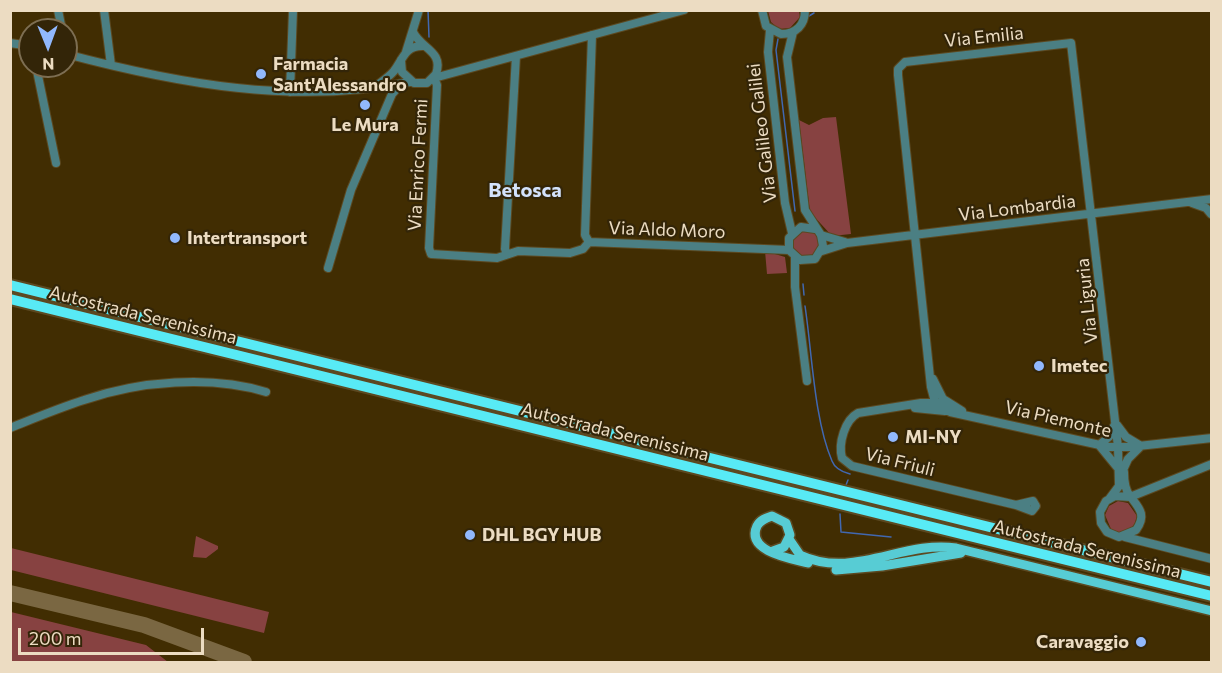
<!DOCTYPE html>
<html>
<head>
<meta charset="utf-8">
<style>
  body { margin:0 }
  #map { position:relative; width:1222px; height:673px; overflow:hidden; background:#412d02; font-family:Commissioner,sans-serif }
  canvas { display:block }
  .frame { position:absolute; inset:0; border:12px solid #ecdcc2; pointer-events:none }
  .north { position:absolute; left:18px; top:18px; width:60px; height:60px; box-sizing:border-box; background:#332508; border:2px solid #7d6e52; border-radius:50%; rotate:179deg; font-size:16px; font-weight:700; line-height:24px; text-align:center; color:#ecdcc2 }
  .north::after { content:''; display:block; margin:auto; width:21px; height:27px; background:#91b8fd; clip-path:polygon(50% 0,100% 100%,50% 72%,0 100%) }
  .scale { position:absolute; left:18px; top:628px; width:186px; height:27px; box-sizing:border-box; border:3px solid #ecdcc2; border-top:0; padding-left:8px; font-size:18px; line-height:21px; white-space:nowrap; color:#ecdcc2; -webkit-text-stroke:4px #332508; paint-order:stroke }
</style>
</head>
<body>
<div id="map">
<canvas width="1222" height="673"></canvas>
<div class="frame"></div>
<div class="north">N</div>
<div class="scale">200 m</div>
</div>
<script>
const c = document.querySelector('canvas').getContext('2d');
c.lineJoin = 'round';
function fill(path, color) { c.fillStyle = color; c.fill(path, 'evenodd'); }
function trace(path, color, width, dash) { c.strokeStyle = color; c.lineWidth = width; c.lineCap = dash ? 'butt' : 'round'; c.setLineDash(dash || []); c.stroke(path); }
function write(font, color, halo, rows, align = 'center') {
  c.font = font + ' Commissioner,sans-serif'; c.lineWidth = 4.5; c.setLineDash([]); c.textBaseline = 'middle'; c.strokeStyle = halo; c.fillStyle = color; for (const [text, x, y, turn = 0] of rows) {
    c.save(); c.translate(x, y); c.rotate((+turn || 0) * Math.PI / 180); c.textAlign = isNaN(turn) ? turn : align; if (halo) c.strokeText(text, 0, 0); c.fillText(text, 0, 0); c.restore();
  }
}
const green = new Path2D(`
  M768,11H799L800,17L790,28L779,29L771,22Z
  M836,117L851,234L832,236L810,212L799,120L809,125L823,118Z
  M792 243a14 14 0 1 1 28 0a14 14 0 1 1-28 0Z
  M765,251L785,257L787,273L767,274Z
  M1118,501L1128,503L1137,516L1134,526L1120,533L1111,529L1105,515L1109,506Z
  M196,536L218,546V549L206,558L193,557Z
  M11,548L269,612L264,633L11,570Z
  M11,612L146,645L168,662H11Z`);
const stream = new Path2D(`
  M428,10L429,37
  M809,16L814,13
  M778,39L776,50L795,211
  M803,284L804,295
  M805,306C812,352 814,419 832,461C835,469 842,472 850,474
  M846,485L848,480
  M840,514L841,532L891,537`);
const taxiway = new Path2D(`
  M10,593L144,625L244,662`);
const minor = new Path2D(`
  M58,10L62,30
  M104,10L111,65
  M762,10L766,26L781,34C796,34 805,25 805,10
  M770,30L768,52L785,203L792,233
  M793,32L787,57L805,210L821,235L823,246L815,259L800,260L789,250V238L801,227L815,229
  M10,43L30,46
  M406,52L419,10
  M66,54C179,84 294,105 410,82
  M401,60L402,72L414,83H427L436,74C444,51 421,49 413,32
  M36,66L56,163
  M434,78L437,85L429,248L431,254L497,258L518,251L570,253L583,249L589,242
  M434,78L684,10
  M375,87C381,82 389,77 394,71C403,59 405,46 422,46
  M290,92L293,10
  M1192,203L1206,208L1211,214
  M821,235L845,242
  M589,242L585,235L592,35
  M589,242L789,250
  M822,251L847,243L1212,199
  M507,254L505,249L516,56
  M795,257V287L807,381
  M328,268L351,190L392,94L401,84
  M933,379L943,399L962,411
  M947,403H921L858,413C845,420 838,443 842,458L852,466L1016,505
  M915,408L945,411
  M1117,425L1126,437L1141,446
  M10,428C35,418 59,408 84,400C139,381 211,375 266,392
  M1099,445L1117,467
  M1099,445L1109,437L1114,426
  M1123,470L1128,459L1140,447
  M1124,472C1124,480 1125,490 1130,496C1139,508 1147,515 1136,530L1119,537L1107,532L1101,523L1100,512L1106,501L1115,496L1130,497L1212,464
  M1110,498L1119,486L1118,447L1071,43L905,62L898,69V75L931,387L935,402L950,412L1109,447H1129L1212,438
  M1033,501L1036,506L1032,511L1016,505Z
  M1125,537L1212,559`);
const major = new Path2D(`
  M789,539L800,555C853,580 903,540 956,548L1212,611
  M773,551L784,547L790,535L786,523L772,516C766,518 760,520 757,526C745,552 793,559 808,563
  M836,570L882,566L961,553`);
const highway = new Path2D(`
  M10,285L1212,582
  M10,299L1212,596`);
const markers = [
  [261,74,6,"#91b8fd"],
  [365,105,6,"#91b8fd"],
  [175,238,6,"#91b8fd"],
  [1039,366,6,"#91b8fd"],
  [893,437,6,"#91b8fd"],
  [470,535,6,"#91b8fd"],
  [1141,642,6,"#91b8fd"]
];
const streetNames = [
  ["Via Emilia",984,37,-6],
  ["Via Galileo Galilei",762,133,-97],
  ["Via Enrico Fermi",418,165,-87],
  ["Via Lombardia",1017,208,-7],
  ["Via Aldo Moro",667,230,2],
  ["Via Liguria",1087,301,-96],
  ["Autostrada Serenissima",143,315,14],
  ["Via Piemonte",1058,419,13],
  ["Autostrada Serenissima",615,432,14],
  ["Via Friuli",900,462,14],
  ["Autostrada Serenissima",1087,549,14]
];
const poiNames = [
  ["Farmacia",273,64],
  ["Sant'Alessandro",273,85],
  ["Le Mura",365,125,"center"],
  ["Intertransport",187,238],
  ["Imetec",1051,366],
  ["MI-NY",905,437],
  ["DHL BGY HUB",482,535],
  ["Caravaggio",1129,642,"right"]
];
const neighbourhoodNames = [
  ["Betosca",525,190]
];
fill(green, '#874241');
trace(stream, '#4168b1', 1.5);
trace(taxiway, '#7a6742', 16);
trace(minor, '#5c4921', 10);
trace(major, '#5c4921', 12);
trace(highway, '#5c4921', 14);
trace(minor, '#4b7f83', 8);
trace(major, '#57ccd4', 9);
trace(highway, '#58eaf5', 10);
for (const [x, y, r, color] of markers) { const dot = new Path2D(); dot.arc(x, y, r, 0, 2 * Math.PI); c.fillStyle = color; c.fill(dot); trace(dot, '#332508', 2); }
write('18px', '#ecdcc2', '#332508', streetNames);
write('bold 18px', '#ecdcc2', '#332508', poiNames, 'left');
write('bold 20px', '#d3e2fc', '#332508', neighbourhoodNames);
</script>
</body>
</html>
